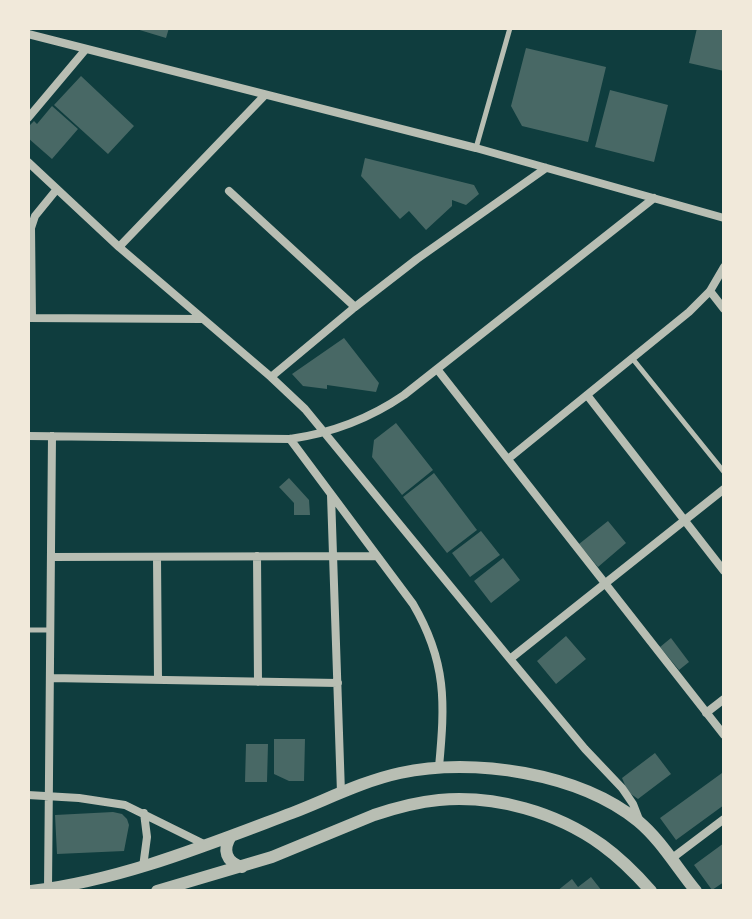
<!DOCTYPE html>
<html>
<head>
<meta charset="utf-8">
<style>
  body { margin:0 }
  #map { position:relative; width:752px; height:919px; overflow:hidden; background:#0f3d3e; font-family:Rubik,sans-serif }
  canvas { display:block }
  .frame { position:absolute; inset:0; border:30px solid #f1e9da; pointer-events:none }
</style>
</head>
<body>
<div id="map">
<canvas width="752" height="919"></canvas>
<div class="frame"></div>
</div>
<script>
const c = document.querySelector('canvas').getContext('2d');
c.lineJoin = 'round';
function fill(path, color) { c.fillStyle = color; c.fill(path, 'evenodd'); }
function trace(path, color, width, dash) { c.strokeStyle = color; c.lineWidth = width; c.lineCap = dash ? 'butt' : 'round'; c.setLineDash(dash || []); c.stroke(path); }
const building = new Path2D(`
  M133,28H169L166,38Z
  M697,28H724V71L689,63Z
  M526,48L606,67L588,142L522,126L511,106Z
  M81,76L134,126L108,154L54,105Z
  M610,90L668,105L654,162L595,147Z
  M52,106L78,129L52,159L28,138V127L34,121L37,124Z
  M365,158L474,185L479,194L466,205L452,200V206L426,230L409,211L400,219L361,176Z
  M344,338L379,383L376,392L327,385V389L303,386L292,374Z
  M396,423L433,470L402,495L372,457L374,440Z
  M434,473L477,530L447,553L403,497Z
  M289,478L309,500L310,515H294V503L279,487Z
  M608,521L626,543L598,567L579,544Z
  M481,531L500,555L470,577L452,553Z
  M503,558L520,580L491,603L474,581Z
  M566,636L586,659L556,684L537,661Z
  M671,638L689,662L679,670L660,647Z
  M274,739H305L304,781H289L274,774Z
  M246,744H268L267,782H245Z
  M655,753L671,774L638,799L628,792L622,778Z
  M722,773L724,776V805L676,840L660,818Z
  M113,812L122,814L127,819L129,825L124,851L57,854L55,815Z
  M724,843V882L712,890L694,865Z
  M591,877L602,891H557L572,879L578,887Z`);
const service = new Path2D(`
  M476,148L510,28
  M632,358L724,472
  M28,630H50`);
const minor = new Path2D(`
  M28,34L476,148L724,218
  M28,118L86,49
  M28,162L119,247L271,377L305,409L510,659L585,749L622,788L633,804L640,822
  M229,191L355,307
  M119,247L265,95
  M710,291L724,309
  M28,318L201,319
  M32,318L31,228L35,216L57,189
  M437,369L724,735
  M271,377L355,307L417,259L546,168
  M587,395L724,571
  M28,436L290,439C332,433 369,419 404,395L654,198
  M290,439L413,604C447,662 445,703 439,767
  M508,459L689,312L710,291L724,267
  M331,495L341,793
  M257,556L258,682
  M51,557L377,556
  M157,557L158,680
  M510,659L724,489
  M50,678L338,683
  M706,713L724,699
  M28,795L79,798L125,805L206,845
  M671,859L724,819
  M143,867L147,837L144,813
  M48,889L52,436`);
const tertiary = new Path2D(`
  M231,836C222,850 226,862 242,867
  M31,891C122,880 207,845 292,813C328,799 363,781 400,773C473,757 579,773 638,821C661,840 677,868 696,891
  M157,891L272,857L374,815C395,808 417,802 439,800C496,795 556,812 602,845C620,858 636,874 651,891`);
fill(building, '#486865');
trace(service, '#b8beb3', 5);
trace(minor, '#b8beb3', 8);
trace(tertiary, '#b8beb3', 12);
</script>
</body>
</html>
